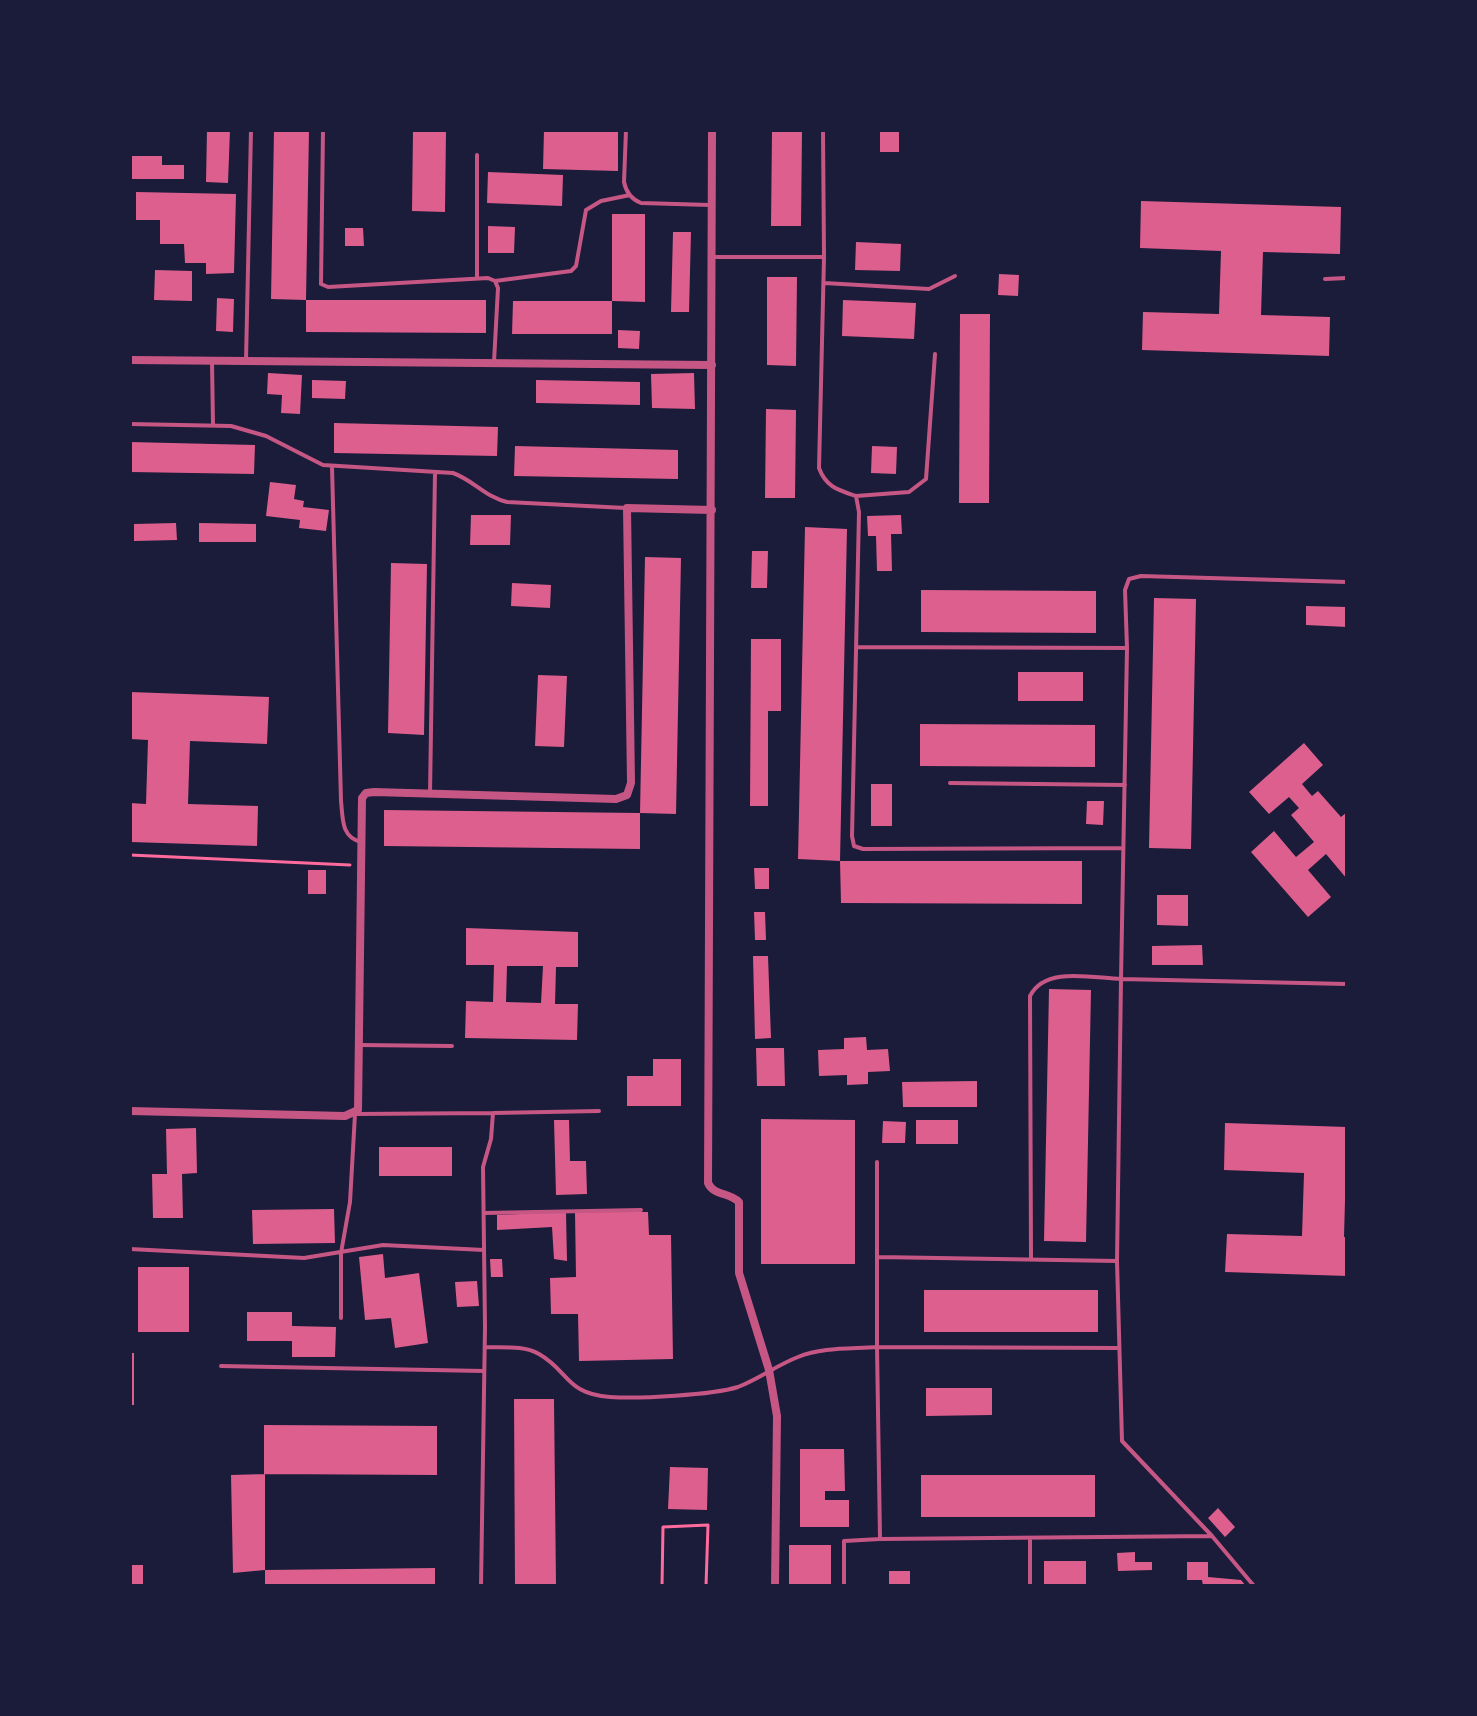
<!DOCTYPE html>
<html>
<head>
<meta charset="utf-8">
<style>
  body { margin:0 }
  #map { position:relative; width:1477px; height:1716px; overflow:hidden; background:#1b1b3a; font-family:"DejaVu Sans",sans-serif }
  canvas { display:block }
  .frame { position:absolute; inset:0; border:132px solid #1b1b3a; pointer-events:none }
</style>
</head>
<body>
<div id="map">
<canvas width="1477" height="1716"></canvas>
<div class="frame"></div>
</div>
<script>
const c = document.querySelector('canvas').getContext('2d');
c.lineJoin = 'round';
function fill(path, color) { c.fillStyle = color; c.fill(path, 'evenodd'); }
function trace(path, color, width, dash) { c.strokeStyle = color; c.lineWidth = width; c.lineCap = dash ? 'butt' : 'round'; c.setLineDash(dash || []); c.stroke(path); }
const building = new Path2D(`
  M207,130H230L228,183L206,182Z
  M274,130H309L306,300H486V333L306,332V300L271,299Z
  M413,130H446L445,212L412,211Z
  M544,130H618V171L543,169Z
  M772,130H802L801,226H771Z
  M880,130H899V152H880Z
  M130,156H162V165H184V179H130Z
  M488,172L563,175L562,206L487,203Z
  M136,192L236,194L234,273L206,274V263H185L184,244H160V220H136Z
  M1141,201L1341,207L1340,254L1263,252L1261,315L1330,317L1329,356L1142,350L1143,312L1219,314L1221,251L1140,248Z
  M612,214H645V302L612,301Z
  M488,226L515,227L514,253H488Z
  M345,228H363L364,246H345Z
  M673,232H691L689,312H671Z
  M856,242L901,244L900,271L855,270Z
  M155,270L192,271V301L154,300Z
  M999,274L1019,275L1018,296L998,295Z
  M767,277H797L796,366L767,365Z
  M217,298L234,299L233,332L216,331Z
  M843,300L916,303L914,339L842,336Z
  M513,301H612V334H512Z
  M960,314H990L989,503H959Z
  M618,330L640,331L639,349L618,348Z
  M268,373L302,375L300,414L281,413L282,395L267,394Z
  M694,373L695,409L652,408L651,374Z
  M312,380L346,381L345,399L312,398Z
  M536,380L640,382V405L536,403Z
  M766,409L796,410L795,498H765Z
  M334,423L498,427L497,456L334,453Z
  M130,442L255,445L254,474L130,472Z
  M515,446L678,450V479L514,476Z
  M872,446L897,447L896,474L871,473Z
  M270,482L296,485L294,499L304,501L303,507L329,510L326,531L299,528L300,520L266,516Z
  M471,515H511L510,545H470Z
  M901,515L902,534H891L892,571H877L876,536H868L867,516Z
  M176,523L177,540L134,541V524Z
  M199,523L256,524V542H199Z
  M805,527L847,529L840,861L798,859Z
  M752,551H768L767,588H751Z
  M645,557L681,558L676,814L640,813Z
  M391,563L427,564L424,735L388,733Z
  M512,583L551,585L550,608L511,606Z
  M921,590L1096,591V633L921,632Z
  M1154,598L1196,599L1191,849L1149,848Z
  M1306,606L1347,607V627L1306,625Z
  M751,639H781V711H768V806H750Z
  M1018,672H1083V701H1018Z
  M538,675L567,676L564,747L535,746Z
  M130,692L269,697L267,744L190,741L188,804L258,806L257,846L130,842V803L146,804L148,740L130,739Z
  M920,724L1095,725V767L920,766Z
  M1304,743L1323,765L1302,784L1312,796L1318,791L1341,817L1347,812V879L1326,854L1308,870L1331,897L1308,917L1251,852L1274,831L1296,857L1314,842L1291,815L1299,808L1289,797L1269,814L1249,792Z
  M871,784H892V826H871Z
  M1087,801H1104L1103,825L1086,824Z
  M384,810L640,813V849L384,846Z
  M840,861H1082V904L841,903Z
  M754,868H769V889H755Z
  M308,870H326V894H308Z
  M1157,895H1188V926L1157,925Z
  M754,912H765L766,940H755Z
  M466,928L578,932V967H556L555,1004H578L577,1040L465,1038L466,1001L493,1002L494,965H466ZM507,966H543L541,1003L506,1002Z
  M1202,945L1203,965H1152V946Z
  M753,956H768L771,1038L755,1039Z
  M1049,989L1091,990L1086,1242L1044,1241Z
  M866,1037L867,1050L888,1049L890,1071L868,1072V1084L847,1085V1075L819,1076L818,1050L844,1049V1038Z
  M756,1048H784L785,1086H757Z
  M653,1059H681V1106H627V1076H653Z
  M977,1081V1107H903L902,1082Z
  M761,1119L855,1120V1264H761Z
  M554,1120H569L570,1161H586L587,1194L556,1195Z
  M916,1120H958V1144H916Z
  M883,1121L906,1122L905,1143H882Z
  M1225,1123L1347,1127L1344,1237H1347V1276L1225,1272L1227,1234L1302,1236L1304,1173L1224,1170Z
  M196,1128L197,1173L182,1174L183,1218H153L152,1174H167L166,1129Z
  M379,1147H452V1176H379Z
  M334,1209L335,1243L253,1244L252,1210Z
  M566,1212L567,1261L554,1259L552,1227L497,1230V1215Z
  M575,1212H648L649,1235H671L673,1359L579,1361L578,1314H551L550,1278L576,1277Z
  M383,1254L385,1278L419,1273L428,1343L395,1348L391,1318L365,1320L359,1257Z
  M490,1259H502L503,1277H491Z
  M138,1267H189V1332H138Z
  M477,1281L479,1306L457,1307L455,1282Z
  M924,1290H1098V1332H924Z
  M247,1312H292V1326L336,1327L335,1357H292V1341H247Z
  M130,1353H134V1405H130Z
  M926,1388H992V1415L926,1416Z
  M514,1399H554L556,1586H515Z
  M264,1425L437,1426V1475L264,1474Z
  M800,1449H844L845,1491H825V1500H849V1527H800Z
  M670,1467L708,1468L707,1510L668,1509Z
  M265,1474V1570L233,1573L231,1475Z
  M921,1475H1095V1517H921Z
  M1218,1508L1235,1527L1225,1537L1208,1518Z
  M789,1545H831V1586H789Z
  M1135,1552V1562H1152V1570L1118,1571L1117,1553Z
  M1044,1561H1086V1586H1044Z
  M1187,1562H1208V1577L1241,1580L1246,1586H1203L1202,1580H1187Z
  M130,1565H143V1586H130Z
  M435,1568V1586H265V1570Z
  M889,1571H910V1586H889Z`);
const path = new Path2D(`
  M130,855L350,865
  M662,1586L663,1527L708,1525L706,1586`);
const service = new Path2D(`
  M323,130L321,284L328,287L488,278L495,281L498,288L494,362
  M626,130L624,182C626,192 631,199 641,203L710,205
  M823,130L824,257
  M712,257H824L819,468C826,487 838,490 856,496L859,512L852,836L854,846L863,849L1123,848
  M477,278V155
  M1325,279L1347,278
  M495,281L571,271L576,266L586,210L601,201L630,195
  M824,283L929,289L955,276
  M246,360L251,130
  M212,362L213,425
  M130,424L231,426L266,436L323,465L453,473C473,480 487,498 507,502L626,508
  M332,467L341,801C343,819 341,837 361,842
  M856,496L909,492L926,479L935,354
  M858,647L1127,648
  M950,783L1125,785
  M430,794L435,472
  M359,1045L452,1046
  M484,1213L641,1210
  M130,1249L304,1258L383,1245L484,1250
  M878,1257L1117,1261
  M1031,1259L1030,996C1045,966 1092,978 1121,979L1127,648L1125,590L1129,579L1141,576L1347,582
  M341,1318V1253L350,1202L355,1114L493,1113
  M485,1347C502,1348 523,1345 539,1354C569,1371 566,1394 610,1397C639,1399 712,1395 738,1387C759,1379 777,1365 798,1357C822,1347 851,1349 877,1347V1162
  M1119,1348L877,1347L880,1539L1212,1536L1122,1441L1117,1261L1121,979L1347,984
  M221,1366L484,1371
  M1212,1536L1254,1586
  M1030,1538V1586
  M481,1586L485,1327L483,1167L491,1139L493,1113L599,1111
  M844,1586V1541L880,1539`);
const minor = new Path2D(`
  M712,130L708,1183C714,1196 729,1192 739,1202V1273L769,1370L777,1416L775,1586
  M130,360L712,365
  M130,1111L345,1116L358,1110L362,798L366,793L374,792L616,799L627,795L631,783L627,508L712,510`);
fill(building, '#dd5f8e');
trace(path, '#ff6b9d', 3);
trace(service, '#c65784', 4);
trace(minor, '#c65784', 8);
</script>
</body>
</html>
